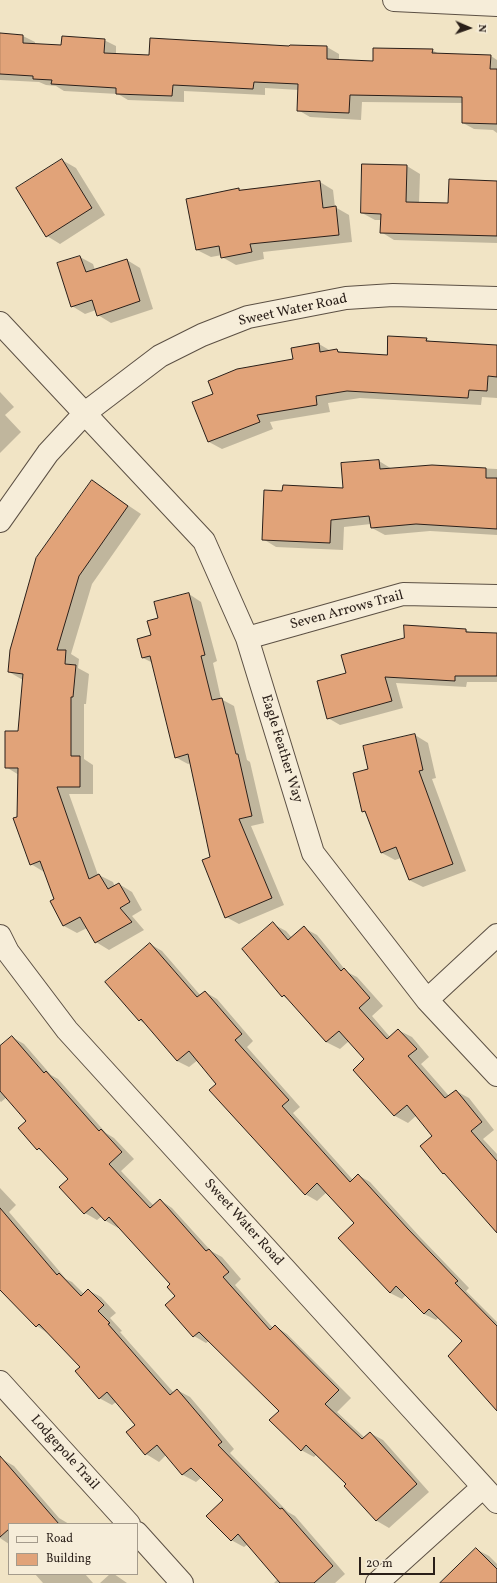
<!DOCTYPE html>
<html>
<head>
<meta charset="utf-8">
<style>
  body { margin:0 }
  #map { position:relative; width:497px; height:1583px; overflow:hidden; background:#f1e4c5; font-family:Vollkorn,serif }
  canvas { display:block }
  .legend { position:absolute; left:8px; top:1523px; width:130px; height:52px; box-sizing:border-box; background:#f6edd9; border:1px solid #a49b8c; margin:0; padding:5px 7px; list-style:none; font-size:12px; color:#2a1f19 }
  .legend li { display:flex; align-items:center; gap:8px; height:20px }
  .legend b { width:20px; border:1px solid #a49b8c }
  .north { position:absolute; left:449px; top:8px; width:40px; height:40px; -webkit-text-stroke:3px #f6edd9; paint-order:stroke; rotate:92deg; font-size:11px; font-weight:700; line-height:16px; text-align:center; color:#2a1f19 }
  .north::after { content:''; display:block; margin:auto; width:14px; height:18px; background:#2a1f19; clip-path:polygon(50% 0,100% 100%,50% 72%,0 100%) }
  .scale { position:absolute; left:359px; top:1557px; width:76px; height:18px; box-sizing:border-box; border:2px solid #2a1f19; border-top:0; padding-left:5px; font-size:12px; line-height:14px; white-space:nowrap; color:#2a1f19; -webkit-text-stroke:3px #f6edd9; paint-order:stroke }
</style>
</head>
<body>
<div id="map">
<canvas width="497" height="1583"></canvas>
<ul class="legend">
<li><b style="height:5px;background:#f6edd9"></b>Road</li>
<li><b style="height:11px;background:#e1a379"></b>Building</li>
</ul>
<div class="north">N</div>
<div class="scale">20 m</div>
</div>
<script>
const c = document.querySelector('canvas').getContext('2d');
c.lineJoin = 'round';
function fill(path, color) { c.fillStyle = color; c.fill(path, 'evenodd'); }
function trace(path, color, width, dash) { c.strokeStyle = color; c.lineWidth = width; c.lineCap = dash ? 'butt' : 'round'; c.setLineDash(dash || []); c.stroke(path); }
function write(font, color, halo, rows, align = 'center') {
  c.font = font + ' Vollkorn,serif'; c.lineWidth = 3; c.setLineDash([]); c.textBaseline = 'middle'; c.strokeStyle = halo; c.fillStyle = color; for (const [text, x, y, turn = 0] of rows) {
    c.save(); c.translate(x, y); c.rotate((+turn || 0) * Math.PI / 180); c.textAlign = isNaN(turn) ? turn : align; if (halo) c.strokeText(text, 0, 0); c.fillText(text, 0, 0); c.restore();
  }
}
const shadow = new Path2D(`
  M0,34L23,36L35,42V44L62,46L104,40L116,46V54L150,56L290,47V46L327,47L339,54V60L374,62L432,50L439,54L491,56L497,60V133L493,130L474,129L463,123V103L362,102L361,120L310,117L298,110L299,90L265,88V95L184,91V102L128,100L118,94L64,91L56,86L46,85L39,82L0,80Z
  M62,160L76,168L105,215L60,244L47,236Z
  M363,165L407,166L420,174L419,203L449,204L497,182V243L394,240L381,232L382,220H375L362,213Z
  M320,182L333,190L335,207L349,215L352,242L263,252L264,259L236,265L222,257V255L211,257L197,250L187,199L239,189L241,191Z
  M80,257L93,264L95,270L127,260L140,268L153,309L111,323L98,315L96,310L85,314L72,306Z
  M426,339L432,342L497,346V398L482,397L481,405L360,398L328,403L330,412L270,422L273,429L222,449L209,442L294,360L319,344L331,351L337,350L342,353L388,356Z
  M0,392L14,407L5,415L21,432L0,453Z
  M379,461L392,469L432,466L497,469V535L430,531L385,535L372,528L371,524L344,527L343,550L276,547L263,539L344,489L342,464Z
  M92,481L141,514L92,584L71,654L79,659L78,668L89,674L86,704H84V759L93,765V794H69L98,875H99L113,882L115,887L119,884L132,892L142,910L132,916L144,930L109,950L96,942L87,928L77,933L64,926L51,902L56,899L44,872L31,864L18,818L19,775L6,767L19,732L23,680L9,672Z
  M189,594L201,602L217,661L213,663L221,699L234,706L247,760L250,762L264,823L251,826L284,905L239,924L226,917L211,858L191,763L188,764L175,757L153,663L143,658L160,619Z
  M466,630L471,633L497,634V682H467L466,687L396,683L403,708L340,725L328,718L348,674Z
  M415,735L428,743L436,778L432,779L466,871L423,887L409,880L401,858L395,860L382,853L367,814L363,811Z
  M273,924L286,931L292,938L304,928L317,935L347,972L357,977L383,1006L372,1016L390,1037L398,1030L412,1037L429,1057L421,1064L449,1096L456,1091L469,1098L494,1130L483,1139L497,1154V1231L448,1176L444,1174L421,1146L433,1136L417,1115L408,1123L395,1116L354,1070L366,1059L349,1041L340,1049L326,1042L289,1000L283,996Z
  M150,944L162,951L201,996L205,992L217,999L253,1041L247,1047L300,1107L293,1113L353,1180L358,1175L370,1182L420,1237L469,1288L466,1291L497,1322V1409L463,1341L439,1317L436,1320L424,1314L406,1295L402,1299L390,1293L355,1223L327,1192L317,1201L305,1194L211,1090L217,1084L198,1060L189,1067L177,1061L147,1025L139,1020Z
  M12,1037L24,1044L51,1075L58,1079L106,1133L114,1138L134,1159L121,1171L154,1206L160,1200L172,1208L211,1251L222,1257L241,1279L235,1285L273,1328L275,1326L287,1334L351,1398L337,1412L365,1438L370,1433L383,1440L429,1492L389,1528L377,1521L345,1486L348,1484L317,1454L314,1457L301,1450L280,1411L209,1341L206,1343L194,1336L171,1284L119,1227L118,1228L106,1221L102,1216L97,1220L85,1213L70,1179L47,1154L38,1149L28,1121L7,1097L1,1102L0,1101V1047Z
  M0,1188L16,1205L9,1212L66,1279L72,1282L84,1294L88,1290L101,1297L116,1313L110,1318L122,1331L120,1332L174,1393L177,1390L190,1397L234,1449L230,1453L288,1512L295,1516L345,1574L335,1583H274L278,1579L248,1544L244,1547L231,1540L224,1500L202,1477L196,1482L183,1475L166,1455L159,1462L146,1454L128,1433L137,1425L116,1402L112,1405L99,1398L81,1367L49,1334L37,1326L0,1290Z
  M2,1459L14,1466L59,1518L69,1524H9V1544L0,1538V1460Z
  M476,1549L489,1556L497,1564V1583H442Z
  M35,1574H85L93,1583H43Z
  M110,1574H114L127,1583H100Z`);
const building = new Path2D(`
  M0,33L23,35V43L61,45L62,36L105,39L104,53L149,55L150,38L289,46L290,45L327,46V59L373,61V48L433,49L432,53L491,55L490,69H497V124L462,123V97L350,95L349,113L297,111L298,84L254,82L253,89L173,85L172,96L116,94V88L51,84L52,80L33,79V76L0,74Z
  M62,159L92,208L46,237L16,188Z
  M362,164L407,165L406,202L448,203L449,179L497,181V236L380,233L381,214L361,213Z
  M320,181L323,208L336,206L339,235L250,244L252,252L221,258L219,246L196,250L186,199L239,188V190Z
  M80,256L86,272L127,259L140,301L97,316L92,300L71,307L57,263Z
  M388,336L427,338L426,341L497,345V377L488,376L487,391L469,390L468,398L347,391L316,396L317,405L257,415L260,422L208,442L192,402L213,394L208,381L237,369L293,359L291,348L319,343L320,352L337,349L338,352L387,355Z
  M379,460L380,469L432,465L486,468V478H497V529L416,524L371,528L369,516L331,520L330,543L262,540L264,490L282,491L283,485L343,488L341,463Z
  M92,480L128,506L79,576L57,650H66L65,664L76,665L73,697H71V756H80V787H57L89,879L99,874L108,889L119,883L130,902L120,908L132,922L95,943L80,917L63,926L50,901L54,899L40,861L30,865L13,818L17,817L18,768H5V731H18L23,674L8,672L10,650L36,558Z
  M189,593L205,655L201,656L212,700L222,698L236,754H238L252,816L239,819L272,898L225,918L202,860L210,857L188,754L175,758L150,656L142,658L137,639L151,635L147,621L158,618L154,602Z
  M404,625L466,629V632L497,633V676H455V681L385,677L392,701L327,719L317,681L346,673L341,655L404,638Z
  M415,734L423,770L419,771L453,864L409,880L396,847L381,853L365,811L362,812L353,773L368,769L363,746Z
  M273,922L288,940L304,926L341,971L344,968L370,998L359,1008L387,1039L398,1029L417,1049L408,1056L445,1098L456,1090L482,1122L471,1131L497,1161V1233L444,1173L443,1174L420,1146L432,1136L407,1105L394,1116L353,1070L364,1059L339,1031L326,1042L284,995L282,997L242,949Z
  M150,943L197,997L205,991L242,1034L235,1040L289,1100L282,1106L350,1182L358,1174L408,1229L458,1281L455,1283L497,1326V1411L448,1356L462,1341L429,1309L424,1314L396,1286L390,1293L338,1238L354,1223L317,1183L305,1195L209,1090L216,1084L189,1051L177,1061L141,1019L139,1021L105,982Z
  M12,1036L44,1073L46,1071L99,1131L101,1129L122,1152L109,1164L150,1208L160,1199L206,1251L209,1249L229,1272L223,1277L270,1330L275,1325L339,1390L325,1404L362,1439L370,1432L417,1484L376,1521L344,1486L346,1484L306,1445L301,1451L269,1420L279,1411L199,1332L193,1337L165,1305L175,1296L167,1287L170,1284L109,1217L105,1221L92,1207L84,1214L59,1187L68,1179L39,1148L37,1150L18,1128L26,1121L0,1091V1046Z
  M0,1208L57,1275L59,1273L81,1296L88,1289L104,1305L98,1311L110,1323L108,1324L170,1395L177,1389L222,1442L218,1445L280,1509L282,1508L333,1566L314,1583H280L238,1534L231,1541L206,1516L223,1500L191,1468L182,1475L157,1445L145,1455L126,1432L135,1425L107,1392L99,1399L75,1371L80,1367L39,1324L36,1327L0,1290Z
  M0,1456L59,1524H9V1529L0,1537Z
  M476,1548L497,1569V1583H440Z`);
const street = new Path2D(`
  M394,0L497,5
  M0,323L204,541L247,638L313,853L427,1000L497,1075
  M0,521L48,453L85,413L160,356L202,335L248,317L346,298L393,295L497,298
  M247,638L403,594L497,596
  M0,936L8,952L67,1030L497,1502
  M427,1000L497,935
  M0,1382L129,1524
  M137,1533L182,1583
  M377,1583L483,1487`);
const streetNames = [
  ["Sweet Water Road",293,311,-12],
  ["Seven Arrows Trail",347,611,-15],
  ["Eagle Feather Way",281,749,73],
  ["Sweet Water Road",243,1223,48],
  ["Lodgepole Trail",64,1453,48]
];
fill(shadow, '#0003');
fill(building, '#e1a379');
trace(building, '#2a1f19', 1);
trace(street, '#5c5044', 24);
trace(street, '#f6edd9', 22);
write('14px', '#2a1f19', '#f6edd9', streetNames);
</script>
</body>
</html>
